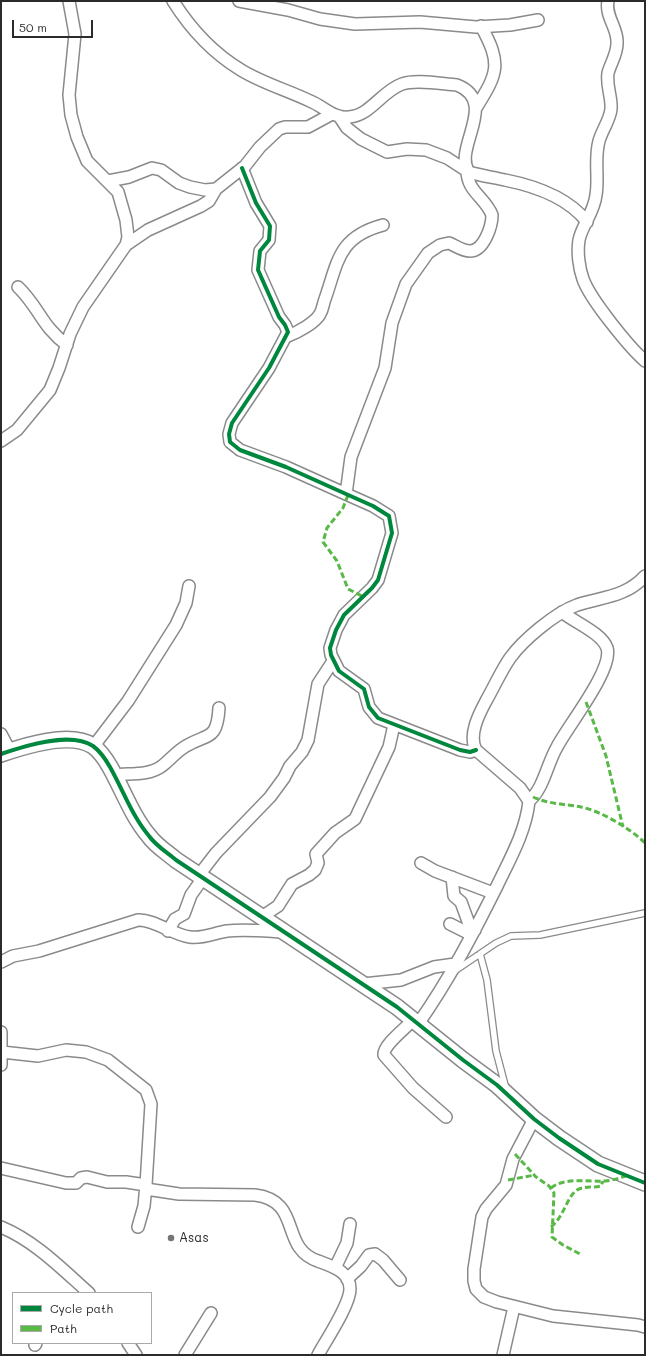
<!DOCTYPE html>
<html>
<head>
<meta charset="utf-8">
<style>
  body { margin:0 }
  #map { position:relative; width:646px; height:1356px; overflow:hidden; background:#fff; font-family:Mali,sans-serif }
  canvas { display:block }
  .frame { position:absolute; inset:0; border:2px solid #2b2b2b; pointer-events:none }
  .legend { position:absolute; left:12px; top:1292px; width:140px; height:52px; box-sizing:border-box; background:#fff; border:1px solid #aaa; margin:0; padding:5px 7px; list-style:none; font-size:12px; color:#2b2b2b }
  .legend li { display:flex; align-items:center; gap:8px; height:20px }
  .legend b { width:20px; border:1px solid #aaa }
  .scale { position:absolute; left:12px; top:20px; width:81px; height:18px; box-sizing:border-box; border:2px solid #2b2b2b; border-top:0; padding-left:5px; font-size:12px; line-height:14px; white-space:nowrap; color:#2b2b2b; -webkit-text-stroke:3px #fff; paint-order:stroke }
</style>
</head>
<body>
<div id="map">
<canvas width="646" height="1356"></canvas>
<div class="frame"></div>
<ul class="legend">
<li><b style="height:5px;background:#00873e"></b>Cycle path</li>
<li><b style="height:5px;background:#58b947"></b>Path</li>
</ul>
<div class="scale">50 m</div>
</div>
<script>
const c = document.querySelector('canvas').getContext('2d');
c.lineJoin = 'round';
function trace(path, color, width, dash) { c.strokeStyle = color; c.lineWidth = width; c.lineCap = dash ? 'butt' : 'round'; c.setLineDash(dash || []); c.stroke(path); }
function write(font, color, halo, rows, align = 'center') {
  c.font = font + ' Mali,sans-serif'; c.lineWidth = 3.5; c.setLineDash([]); c.textBaseline = 'middle'; c.strokeStyle = halo; c.fillStyle = color; for (const [text, x, y, turn = 0] of rows) {
    c.save(); c.translate(x, y); c.rotate((+turn || 0) * Math.PI / 180); c.textAlign = isNaN(turn) ? turn : align; if (halo) c.strokeText(text, 0, 0); c.fillText(text, 0, 0); c.restore();
  }
}
const lane = new Path2D(`
  M480,954L487,980L496,1051L506,1089
  M456,970L496,943L511,936L540,935L645,913`);
const street = new Path2D(`
  M173,1C190,28 213,53 241,70C262,83 287,90 310,101C323,106 334,119 349,117C371,115 382,91 402,84C416,79 442,84 457,85C500,102 452,149 469,172C481,176 493,177 505,180C535,186 568,197 587,222
  M239,1L288,10L320,19L355,24L420,22L476,27L510,25L538,20
  M608,1C605,16 617,27 617,41C618,53 611,62 608,73C606,86 612,97 611,109C610,120 602,130 599,141C594,159 599,177 596,195C594,213 582,225 579,240C577,252 579,268 583,279C590,299 629,347 645,361
  M476,108C498,73 502,64 481,26
  M339,116L347,128L361,139L387,152L407,149L426,150L447,158L467,171
  M242,168L256,203L270,226L269,240L260,251L258,270L279,317L285,325L288,332L269,368L232,423L229,434L230,442L240,450L286,467L346,494L373,506L389,516L392,533L378,580L372,588L344,615L336,630L330,648L331,655L339,671L364,689L369,707L378,718L460,750L470,752L476,750
  M108,181L129,177L152,168L161,170L179,183L190,187L205,190L216,189L245,166L260,147L279,129L285,127H308L332,114
  M126,245L148,230L201,206L209,201L216,189
  M18,287C39,307 42,327 67,345
  M288,336C298,332 315,323 320,314C323,309 323,304 325,299C338,262 338,237 383,225
  M1,441L17,430L50,390L59,368L70,334L83,307L119,255L126,245L128,237L126,220L118,192L87,161L77,137L71,115L69,95L75,34L69,1
  M346,494L351,457L385,368L392,323L406,284L428,253L440,245L449,243C456,246 463,251 470,251C484,251 492,226 492,215C485,197 466,191 467,169
  M1,734L10,751
  M93,747L128,701L176,625L186,603L189,586
  M114,775C129,773 149,776 162,766C170,760 177,751 186,746C208,733 217,741 219,708
  M529,801C544,788 547,764 557,747C567,727 614,669 607,648C602,633 574,622 562,612
  M421,863L435,871L493,893
  M199,875L216,853L270,797L284,778L290,766L302,752L308,740L318,684L333,661
  M452,877L454,896L461,902L469,924L475,930
  M263,916L278,906L292,884L309,875L315,870L318,863L316,854L335,833L355,819L389,747L394,725
  M450,924L472,935
  M168,931L175,919L184,914L191,895L203,878
  M1,962L13,956L39,951L138,920C154,919 173,935 190,937C203,939 214,933 227,931C245,929 264,931 282,932
  M363,984L401,980L434,967L455,964
  M413,1020C406,1028 383,1045 384,1055L413,1088L446,1117
  M418,1024C449,980 473,934 497,886C510,859 526,831 529,801L520,788L476,750C468,735 479,714 486,701C494,687 501,671 510,658C523,640 555,613 577,605C602,597 626,597 645,576
  M1,1032V1065
  M2,1052L38,1056L66,1050L86,1052L108,1060L146,1090L151,1104L146,1185L144,1206L138,1227
  M534,1119L513,1159L506,1185L486,1209L482,1217L474,1269V1281L476,1289L484,1297L497,1302L553,1316L638,1325L645,1327
  M1,1168L66,1183H76L81,1178L87,1177L107,1182H126L146,1185
  M146,1189L179,1194L255,1195C303,1201 279,1248 318,1261C331,1266 350,1271 350,1289C350,1305 326,1340 318,1355
  M1,1227C35,1241 62,1269 89,1293
  M335,1268L347,1243L350,1224
  M347,1279L361,1266L369,1255L375,1254L383,1260L400,1280
  M128,1343L136,1355
  M35,1345L36,1343
  M185,1355L211,1313
  M503,1355L514,1307`);
const secondary = new Path2D(`
  M1,754C24,746 70,731 93,746C100,751 106,760 110,767C123,790 132,816 149,836C156,846 168,853 176,860L397,1007L463,1060L497,1085L534,1119L559,1138L598,1164L645,1183`);
const quiet = new Path2D(`
  M348,495L343,508L327,528L323,542L337,561L348,589L364,597
  M586,702L606,756L623,827
  M533,797C548,804 565,804 581,807C601,811 631,829 645,843
  M515,1154L536,1177L549,1186L554,1193L552,1237L563,1245L580,1254
  M508,1180L535,1175
  M551,1188C564,1177 588,1182 604,1181C611,1181 619,1178 626,1176
  M551,1227C565,1216 567,1194 579,1189C586,1186 593,1188 601,1186L603,1181`);
const cycleway = new Path2D(`
  M242,168L256,203L270,226L269,240L260,251L258,270L279,317L285,325L288,332L269,368L232,423L229,434L230,442L240,450L286,467L346,494L373,506L389,516L392,533L378,580L372,588L344,615L336,630L330,648L331,655L339,671L364,689L369,707L378,718L460,750L470,752L476,750
  M1,754C24,746 70,731 93,746C100,751 106,760 110,767C123,790 132,816 149,836C156,846 168,853 176,860L397,1007L463,1060L497,1085L534,1119L559,1138L598,1164L645,1183`);
const markers = [
  [171,1238,4,"#757575"]
];
const poiNames = [
  ["Asas",179,1238]
];
trace(lane, '#8a8a8a', 8);
trace(street, '#8a8a8a', 14);
trace(secondary, '#8a8a8a', 18);
trace(lane, '#fff', 5.5);
trace(street, '#fff', 11);
trace(secondary, '#fff', 15);
trace(quiet, '#58b947', 3, [6, 3]);
trace(cycleway, '#00873e', 4);
for (const [x, y, r, color] of markers) { const dot = new Path2D(); dot.arc(x, y, r, 0, 2 * Math.PI); c.fillStyle = color; c.fill(dot); trace(dot, '#fff', 1.5); }
write('13px', '#2b2b2b', '#fff', poiNames, 'left');
</script>
</body>
</html>
